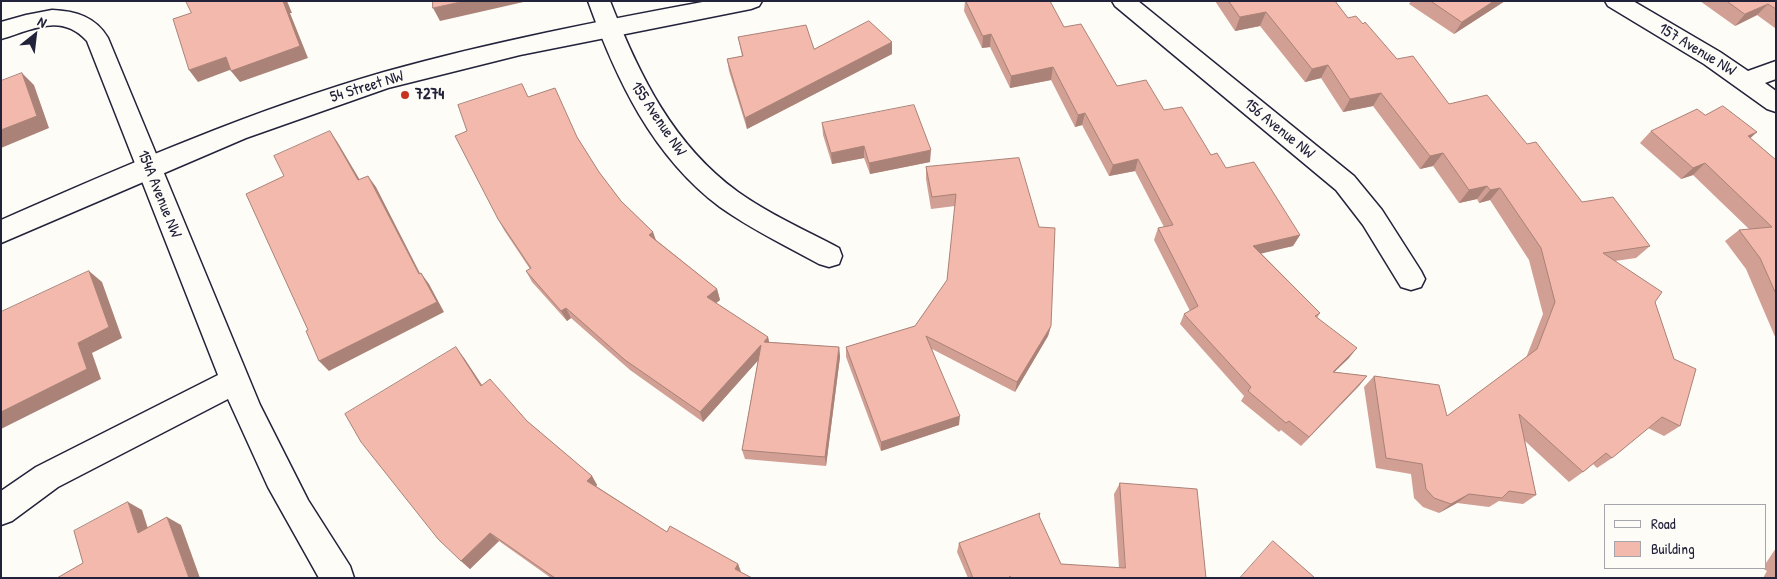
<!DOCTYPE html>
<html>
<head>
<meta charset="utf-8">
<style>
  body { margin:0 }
  #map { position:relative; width:1777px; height:579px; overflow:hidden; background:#fdfcf7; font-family:"Patrick Hand",sans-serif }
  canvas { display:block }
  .frame { position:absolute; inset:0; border:2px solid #22223b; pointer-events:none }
  .legend { position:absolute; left:1604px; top:504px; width:162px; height:65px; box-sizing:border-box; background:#fdfcf7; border:1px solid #a5a5ac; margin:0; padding:6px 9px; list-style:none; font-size:15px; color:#22223b }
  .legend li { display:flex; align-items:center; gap:10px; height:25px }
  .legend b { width:25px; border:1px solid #a5a5ac }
  .north { position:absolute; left:10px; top:10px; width:50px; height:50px; -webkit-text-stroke:4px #fdfcf7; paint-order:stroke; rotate:29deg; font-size:14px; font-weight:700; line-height:20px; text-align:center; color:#22223b }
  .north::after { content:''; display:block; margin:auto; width:18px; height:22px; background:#22223b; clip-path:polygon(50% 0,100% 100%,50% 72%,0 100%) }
</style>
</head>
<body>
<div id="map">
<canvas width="1777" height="579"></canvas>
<div class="frame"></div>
<ul class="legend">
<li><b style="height:6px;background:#fdfcf7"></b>Road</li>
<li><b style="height:14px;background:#f3b9ac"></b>Building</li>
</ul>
<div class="north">N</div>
</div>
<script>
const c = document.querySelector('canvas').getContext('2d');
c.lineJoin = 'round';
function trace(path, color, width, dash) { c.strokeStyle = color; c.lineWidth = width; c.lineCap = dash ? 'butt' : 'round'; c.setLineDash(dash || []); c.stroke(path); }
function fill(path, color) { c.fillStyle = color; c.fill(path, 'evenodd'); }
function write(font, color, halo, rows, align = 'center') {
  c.font = font + ' "Patrick Hand",sans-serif'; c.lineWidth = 4; c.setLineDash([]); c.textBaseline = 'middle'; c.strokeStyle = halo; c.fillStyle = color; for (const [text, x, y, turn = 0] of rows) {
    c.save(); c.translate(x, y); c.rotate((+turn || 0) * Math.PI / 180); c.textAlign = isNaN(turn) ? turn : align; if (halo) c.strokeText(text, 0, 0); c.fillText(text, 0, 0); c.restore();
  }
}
const minor = new Path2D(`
  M588,1H610C639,75 673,145 738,192C769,214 805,230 839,248L842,256L839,264L829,267L819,264C786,246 751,229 720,207C652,156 616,79 588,1Z
  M1112,1H1138L1354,176L1382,210L1421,271L1425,279L1421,287L1411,290L1401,287L1363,225L1336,190L1115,6Z
  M1605,1H1633L1720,52L1748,71L1776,61V79L1765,83L1776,91V112L1767,109L1704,64L1608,6Z
  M52,10C76,11 96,17 108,38L260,405L308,500L350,566L354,578H319L268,487L228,399L58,487L12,521L1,525V491L36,467L218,375L87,41C61,12 32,30 1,39V22L26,15Z`);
const tertiary = new Path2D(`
  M708,1H762L759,6L751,9L520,55L388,88L246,138L1,243V220C126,165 253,110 384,72C491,42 600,21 708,1Z`);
const wall = new Path2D(`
  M965,1H1019L1064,27L1117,86L1164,110L1211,155L1300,235L1293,246L1261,253L1320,313L1317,318L1349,358L1334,372L1367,376L1301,446L1281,430L1279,432L1241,401L1244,396L1180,324L1184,314L1190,311L1154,240L1158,228L1164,227L1135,171L1109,176L1082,125L1075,127L1051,80L1010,88L990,47L982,48L964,11Z
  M1215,1H1335L1348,18L1363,24L1397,59L1449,104L1527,144L1582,202L1650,246L1636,258L1615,261L1655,302L1680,426L1664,436L1648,428L1612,458L1597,468L1593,464L1583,472L1569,482L1525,441L1536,495L1523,504L1499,501L1489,507L1457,503L1439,513L1423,507L1414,498L1411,474L1376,468L1364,387L1374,376L1447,416L1526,358L1543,314L1529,260L1490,200L1479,203L1477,199L1459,203L1433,166L1420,169L1373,106L1343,112L1321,78L1305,82L1260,26L1235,31Z
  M1411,1H1505L1454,34L1409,4Z
  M1700,1H1776V27L1775,28L1757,15L1735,26Z
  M738,37L814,49L892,42V54L747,129L729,71L727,59L742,56Z
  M528,97L577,137L599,172L621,201L653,232L655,239L717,289L720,300L716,303L768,337L769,342L839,347L840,357L826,466L745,459L742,450L758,360L703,422L630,370L571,318L567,321L532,282L526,271L530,269L504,230L498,219Z
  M822,123L930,162L870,174L864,158L832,164L823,135Z
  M1651,131L1757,132L1750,138L1776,160V339L1746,269L1725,241L1739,230L1749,229L1693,175L1681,179L1640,143Z
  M1019,158L1051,326L1048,336L1015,392L932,349L959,425L881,451L846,357V347L915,326L947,280L955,206L931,209L926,179V167Z
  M464,358L482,385L527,421L592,476L597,485L596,486L667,532L738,564L741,572L752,578H551L499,541L470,569L461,561Z
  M1120,483L1206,578H968L957,552L959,543L1039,517L1061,564L1119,568L1114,494Z
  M1776,548V578H1763L1767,571L1762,568H1766V563Z`);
const shadedWall = new Path2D(`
  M283,1H287L292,13H290L308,58L240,82L231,71Z
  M465,1H528L440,21L433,8Z
  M1494,1H1505L1454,34L1462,22Z
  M1768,4L1757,15L1735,26L1745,14Z
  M1266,12L1260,26L1235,31L1240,17Z
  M991,34L990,47L982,48L983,36Z
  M892,42V54L747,129L745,118Z
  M226,57L235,68L198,82L189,70Z
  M1328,65L1321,78L1305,82L1312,69Z
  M1053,67L1051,80L1010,88L1011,76Z
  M22,73L34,85L49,128L1,148V130Z
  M1381,93L1373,106L1343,112L1350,99Z
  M1085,113L1082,125L1075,127L1078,115Z
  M330,131L338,143L367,192L358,180Z
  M1757,132L1744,144L1748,136Z
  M864,146V158L832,164L831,153Z
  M931,150L930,162L870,174L869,163Z
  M1443,153L1433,166L1420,169L1430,156Z
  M1138,159L1135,171L1109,176L1113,165Z
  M1705,163L1693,175L1681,179L1693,168Z
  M368,176L376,187L426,285L419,274Z
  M1487,186L1477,199L1459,203L1469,190Z
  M1500,188L1490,200L1479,203L1490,190Z
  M653,232L657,243L649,235Z
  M1300,235L1293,246L1247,257L1253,246Z
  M89,271L102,282L122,338L92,353L101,379L1,429V412L78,343Z
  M421,273L429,284L444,312L329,371L319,361Z
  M717,289L720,300L710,308L707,297Z
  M566,308L571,318L567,321L561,311Z
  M1051,326L1048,336L1015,392L1017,382Z
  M768,337L770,347L764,342Z
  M761,345L763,355L703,422L700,412Z
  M456,347L464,358L489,396L481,386Z
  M839,347L840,357L826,466L825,457Z
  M1357,348L1349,358L1325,381L1333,372Z
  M1367,376L1359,386L1301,446L1309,437Z
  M960,416L959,425L881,451V442Z
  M592,476L597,485L593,490L587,481Z
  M1469,494L1457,503L1439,513L1451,504Z
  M128,502L142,510L152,541L138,533Z
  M167,517L181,525L200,578H189Z
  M490,533L499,541L470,569L461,561Z
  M738,564L741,572L735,569Z`);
const building = new Path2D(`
  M186,1H283L300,46L231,71L226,57L189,70L173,19L191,13Z
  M433,1H465L433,8Z
  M966,1H1050L1064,27L1081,24L1117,86L1146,80L1164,110L1182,107L1211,155L1217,153L1226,168L1254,162L1300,235L1253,246L1320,313L1315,316L1357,348L1333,372L1367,376L1309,437L1289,421L1286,423L1248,391L1251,387L1184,314L1198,306L1158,228L1173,225L1138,159L1113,165L1085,113L1078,115L1053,67L1011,76L991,34L983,36Z
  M1229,1H1335L1348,18L1356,16L1363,24L1365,22L1397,59L1413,56L1449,104L1487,95L1527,144L1536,142L1582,202L1613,197L1650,246L1603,253L1662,292L1655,302L1674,359L1696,369L1680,426L1662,417L1612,458L1606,453L1583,472L1519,414L1536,495L1509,491L1502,498L1469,494L1451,504L1434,498L1426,489L1422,464L1386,458L1374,376L1439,385L1447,416L1537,349L1555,302L1541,248L1500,188L1490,190L1487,186L1469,190L1443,153L1430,156L1381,93L1350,99L1328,65L1312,69L1266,12L1240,17Z
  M1431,1H1494L1462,22Z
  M1727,1H1776V9L1768,4L1745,14Z
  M869,21L892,42L745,118L727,59L743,56L738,37L806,25L814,49Z
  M22,73L37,116L1,130V81Z
  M522,84L528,97L555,88L577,137L599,172L621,201L653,232L649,235L717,289L707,297L768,337L764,342L839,347L825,457L742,450L761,345L700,412L625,360L566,308L561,311L526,271L531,268L498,219L455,136L467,131L458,105Z
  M914,105L931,150L869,163L864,146L831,153L822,123Z
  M1723,106L1757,132L1748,136L1776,160V294L1760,258L1739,230L1772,227L1705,163L1693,168L1651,131L1697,109L1705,115Z
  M330,131L358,180L368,176L419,274L421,273L437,302L319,361L306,331L308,330L246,194L284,176L274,156Z
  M1019,158L1039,227L1055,228L1051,326L1017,382L926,336L960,416L881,442L846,347L915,326L947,280L956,194L932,197L926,167Z
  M89,271L109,327L78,343L87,369L1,412V312Z
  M456,347L481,386L490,379L527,421L592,476L587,481L667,532L670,526L738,564L735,569L752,578H555L490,533L461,561L438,539L361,442L345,414Z
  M1120,483L1197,489L1206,578H1011L1010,576L1009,578H973L959,543L1040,513L1039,516L1061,564L1125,568Z
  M128,502L138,533L167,517L189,578H57L83,563L74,531Z
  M1273,541L1315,578H1240Z`);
const markers = [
  [405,95,5,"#c8321e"]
];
const streetNames = [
  ["157 Avenue NW",1697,50,31],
  ["54 Street NW",367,87,-17],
  ["155 Avenue NW",658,119,56],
  ["156 Avenue NW",1279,129,39],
  ["154A Avenue NW",159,194,68]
];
const poiNames = [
  ["7274",415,95]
];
trace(minor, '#22223b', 3);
trace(tertiary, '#22223b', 3);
fill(minor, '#fdfcf7');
fill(tertiary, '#fdfcf7');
fill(wall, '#d19f94');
fill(shadedWall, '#aa8278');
fill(building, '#f3b9ac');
trace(building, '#aa8278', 1);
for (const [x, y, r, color] of markers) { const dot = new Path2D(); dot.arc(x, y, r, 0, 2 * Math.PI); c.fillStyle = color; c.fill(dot); trace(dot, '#fdfcf7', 2); }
write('16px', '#22223b', '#fdfcf7', streetNames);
write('bold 16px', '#22223b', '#fdfcf7', poiNames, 'left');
</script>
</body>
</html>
